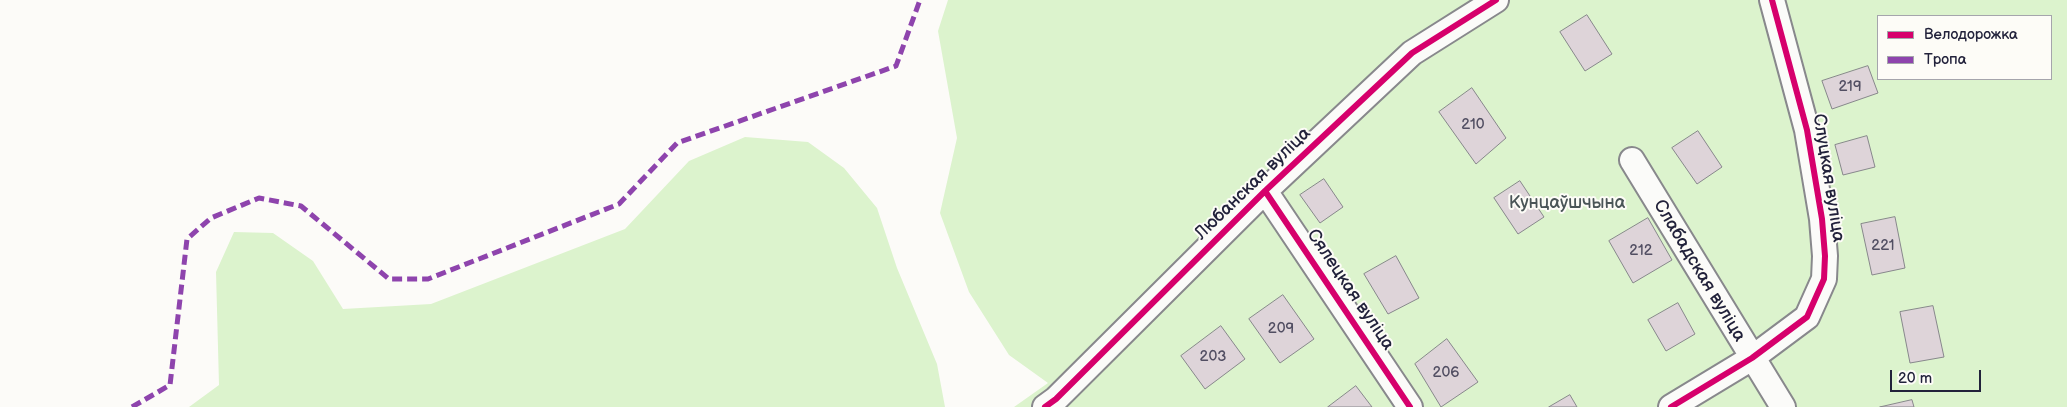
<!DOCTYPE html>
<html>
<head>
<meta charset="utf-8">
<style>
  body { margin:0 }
  #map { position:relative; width:2067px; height:407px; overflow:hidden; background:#fcfbf8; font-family:"Balsamiq Sans",sans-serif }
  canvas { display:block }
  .legend { position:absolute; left:1877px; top:15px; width:175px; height:65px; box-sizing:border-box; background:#fdfcf7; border:1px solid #a5a5ac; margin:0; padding:6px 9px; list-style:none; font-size:15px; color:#22223b }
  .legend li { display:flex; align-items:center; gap:10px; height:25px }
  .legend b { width:25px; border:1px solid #a5a5ac }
  .scale { position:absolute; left:1890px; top:370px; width:91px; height:22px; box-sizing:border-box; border:2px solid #22223b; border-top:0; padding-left:6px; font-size:15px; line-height:18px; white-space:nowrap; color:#22223b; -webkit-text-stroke:4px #fdfcf7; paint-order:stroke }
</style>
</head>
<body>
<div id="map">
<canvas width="2067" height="407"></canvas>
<ul class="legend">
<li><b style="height:6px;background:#d6006c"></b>Велодорожка</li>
<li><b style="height:6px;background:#8e44ad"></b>Тропа</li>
</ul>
<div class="scale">20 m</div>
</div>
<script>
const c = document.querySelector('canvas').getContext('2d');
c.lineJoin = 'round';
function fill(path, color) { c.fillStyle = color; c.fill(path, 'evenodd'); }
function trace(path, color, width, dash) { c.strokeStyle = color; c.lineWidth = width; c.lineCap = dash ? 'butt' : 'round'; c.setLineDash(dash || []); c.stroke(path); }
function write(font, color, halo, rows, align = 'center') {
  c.font = font + ' "Balsamiq Sans",sans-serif'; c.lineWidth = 4; c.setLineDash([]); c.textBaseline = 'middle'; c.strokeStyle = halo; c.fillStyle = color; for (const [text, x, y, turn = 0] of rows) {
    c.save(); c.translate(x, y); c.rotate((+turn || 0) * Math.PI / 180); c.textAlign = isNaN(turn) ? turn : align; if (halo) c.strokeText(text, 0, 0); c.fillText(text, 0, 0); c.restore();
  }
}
const green = new Path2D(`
  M948,0H2067V407H1014L1048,383L1009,355L969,292L940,213L957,138L938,31ZM1878,16H2051V79H1878Z
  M745,137L808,142L844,168L877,208L897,268L937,364L945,407H189L219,385L216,272L234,232L273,233L313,261L343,309L431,304L625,229L689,161Z`);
const building = new Path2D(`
  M1587,15L1612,54L1585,71L1560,32Z
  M1868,66L1878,93L1832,109L1822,81Z
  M1472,88L1506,138L1476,164L1439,112Z
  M1698,131L1722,167L1697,184L1672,148Z
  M1867,136L1875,167L1843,175L1835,145Z
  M1324,179L1343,207L1320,223L1300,195Z
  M1520,181L1544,217L1518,234L1494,198Z
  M1895,217L1905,268L1872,275L1861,224Z
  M1648,218L1672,260L1633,283L1609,241Z
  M1396,256L1419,298L1388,314L1364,274Z
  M1283,295L1314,339L1280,363L1249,319Z
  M1678,303L1695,334L1666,351L1648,320Z
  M1933,306L1944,357L1910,363L1900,312Z
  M1221,326L1245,359L1205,389L1181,356Z
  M1447,339L1478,382L1441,407L1415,364Z
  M1356,386L1372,407H1328Z
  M1570,395L1577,407H1549Z
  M1912,400L1914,407H1880Z`);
const minor = new Path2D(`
  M1632,160L1783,407
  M1265,191L1410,407
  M1045,407L1056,399L1265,191L1412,53L1496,0
  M1671,407L1752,358L1807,317L1824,279L1825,256L1822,219L1807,130L1772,0`);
const quiet = new Path2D(`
  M132,407L170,385L187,239L211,218L259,198L301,206L389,279H428L619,204L677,143L896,66L920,0`);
const cycleway = new Path2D(`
  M1265,191L1410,407
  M1045,407L1056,399L1265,191L1412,53L1496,0
  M1671,407L1752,358L1807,317L1824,279L1825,256L1822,219L1807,130L1772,0`);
const numberNames = [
  ["219",1850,87],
  ["210",1473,125],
  ["221",1883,246],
  ["212",1641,251],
  ["209",1281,329],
  ["203",1213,357],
  ["206",1446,373]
];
const streetNames = [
  ["Слуцкая вуліца",1828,178,81],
  ["Любанская вуліца",1253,184,-44],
  ["Слабадская вуліца",1699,271,59],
  ["Сялецкая вуліца",1350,290,56]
];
const parkNames = [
  ["Кунцаўшчына",1567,203]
];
fill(green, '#dcf3cd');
fill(building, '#ded4d9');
trace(building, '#88888c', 1);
trace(minor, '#88888c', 28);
trace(minor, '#fbfbf9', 24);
trace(quiet, '#8e44ad', 5, [10, 5]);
trace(cycleway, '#d6006c', 6);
write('15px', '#514e62', null, numberNames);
write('18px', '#22223b', '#fdfcf7', streetNames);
write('18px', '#4a5557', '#fdfcf7', parkNames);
</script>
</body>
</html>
